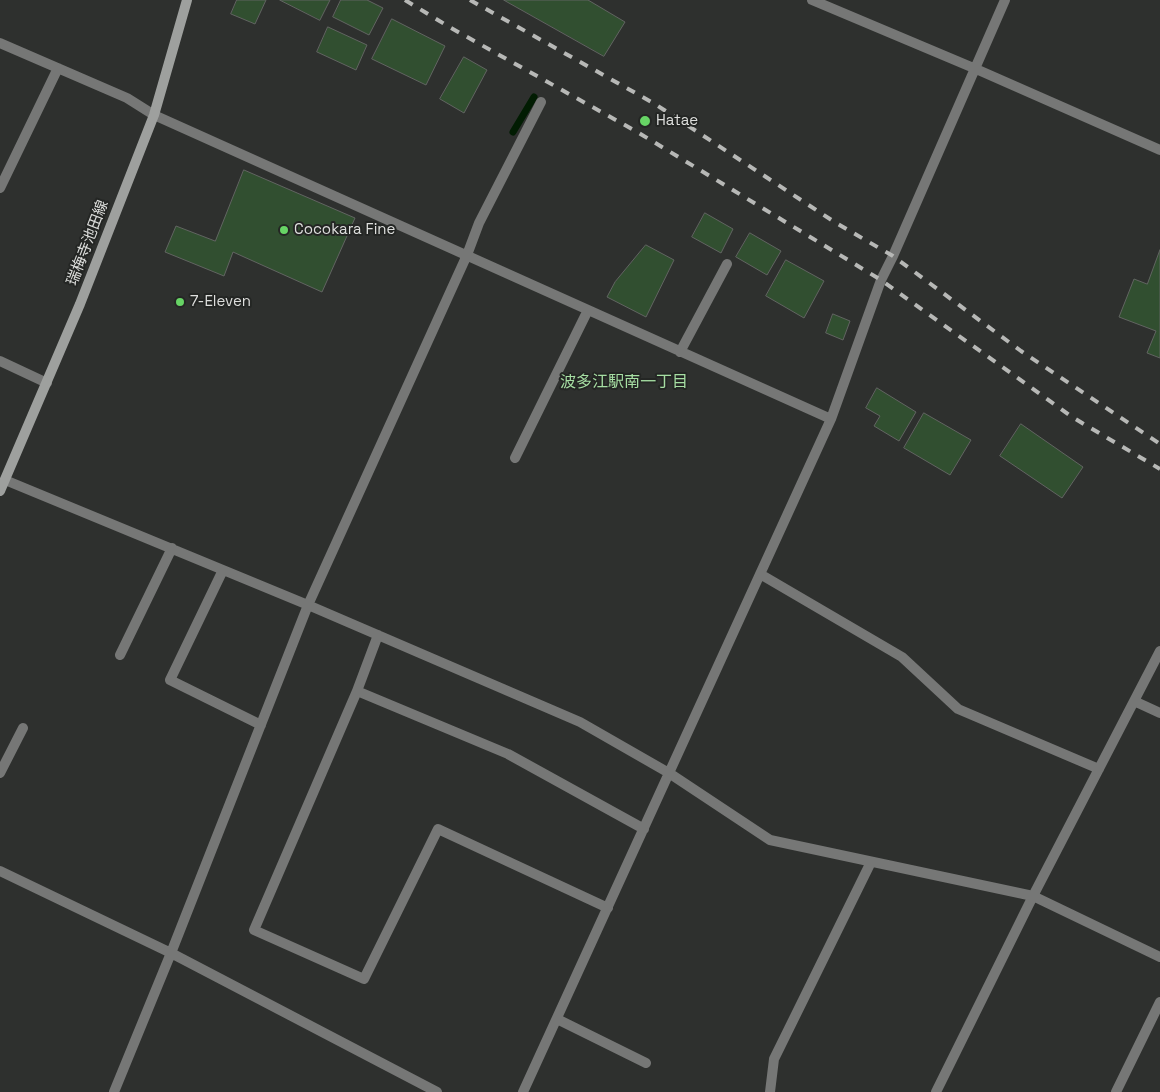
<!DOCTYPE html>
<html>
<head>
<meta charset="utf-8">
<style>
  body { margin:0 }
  canvas { display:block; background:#2e302e }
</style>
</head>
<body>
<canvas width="1160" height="1092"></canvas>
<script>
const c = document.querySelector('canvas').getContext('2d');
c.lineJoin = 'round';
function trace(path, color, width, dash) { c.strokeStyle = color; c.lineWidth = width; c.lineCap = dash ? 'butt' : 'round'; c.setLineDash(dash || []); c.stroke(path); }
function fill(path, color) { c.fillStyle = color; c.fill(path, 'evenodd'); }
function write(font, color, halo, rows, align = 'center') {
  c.font = font + ' "Space Grotesk","Noto Sans JP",sans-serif'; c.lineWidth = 4; c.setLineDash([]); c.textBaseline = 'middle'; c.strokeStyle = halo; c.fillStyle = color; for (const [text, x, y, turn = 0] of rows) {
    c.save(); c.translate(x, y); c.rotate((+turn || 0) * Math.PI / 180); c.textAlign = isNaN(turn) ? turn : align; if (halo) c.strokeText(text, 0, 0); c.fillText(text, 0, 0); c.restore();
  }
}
const stream = new Path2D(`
  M513,132L534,97`);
const building = new Path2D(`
  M237,0H266L255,24L231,14Z
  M280,0H330L320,20Z
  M341,0H367L383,8L369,35L333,17Z
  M504,0H588L625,22L604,56Z
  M392,19L445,46L426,85L372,59Z
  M328,27L367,45L356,70L317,52Z
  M464,57L487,70L464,113L440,99Z
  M244,170L355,218L322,292L233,252L224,276L165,252L176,226L215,241Z
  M705,213L733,229L721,253L692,237Z
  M750,233L781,251L767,275L736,257Z
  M646,245L674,260L646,317L607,297L615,282Z
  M1160,250V358L1147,353L1156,331L1119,317L1134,279L1147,284Z
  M786,260L824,281L804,318L766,296Z
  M833,314L850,321L843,340L826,333Z
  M877,388L916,412L899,441L874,426L880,416L866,408Z
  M924,413L971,440L950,475L904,448Z
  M1021,424L1083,467L1062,498L1000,456Z`);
const minor = new Path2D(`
  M812,0L976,69L1160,150
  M0,43L127,98L154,115L831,419
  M0,188L58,68
  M680,352L727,264
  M0,361L47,383
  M515,458L588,310
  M5,480L308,605L580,722L669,773L770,840L1033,896L1160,957
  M223,570L170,680L261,725
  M760,574L902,657L958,709L1099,769
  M378,635L357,691L508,754L644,829
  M120,655L172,548
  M357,691L254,930L364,979L438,829L608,908
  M1134,701L1160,713
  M0,773L23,728
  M0,871L171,953L437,1092
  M557,1019L646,1063
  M114,1092L171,953L308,605L467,255L479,223L541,102
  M523,1092L831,419L881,280L893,256L1005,0
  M770,1092L774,1059L871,862
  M936,1092L1033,896L1160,651
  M1116,1092L1160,1002`);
const secondary = new Path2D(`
  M0,491L80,304L154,115L187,0`);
const rail = new Path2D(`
  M405,0L451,28L639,133L881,280L1072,417L1160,469
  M470,0L655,104L836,223L893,256L1021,351L1160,444`);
const markers = [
  [645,121,6,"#67d465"],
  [284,230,5,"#67d465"],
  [180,302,5,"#67d465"]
];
const poiNames = [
  ["Hatae",656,121],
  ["Cocokara Fine",294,230],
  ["7-Eleven",190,302]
];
const streetNames = [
  ["瑞梅寺池田線",88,243,-69]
];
const neighbourhoodNames = [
  ["波多江駅南一丁目",624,383]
];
trace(stream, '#011c02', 7);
fill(building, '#314f30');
trace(building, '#616461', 1);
trace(minor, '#767776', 10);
trace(secondary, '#9ea09e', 10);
trace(rail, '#b7b8b6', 4, [9, 9]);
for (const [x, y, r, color] of markers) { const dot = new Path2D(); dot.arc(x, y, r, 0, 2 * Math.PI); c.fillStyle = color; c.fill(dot); trace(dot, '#242624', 2); }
write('15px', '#dedfdd', '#242624', poiNames, 'left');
write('15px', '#dedfdd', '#242624', streetNames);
write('16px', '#a6dea3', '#242624', neighbourhoodNames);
</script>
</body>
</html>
